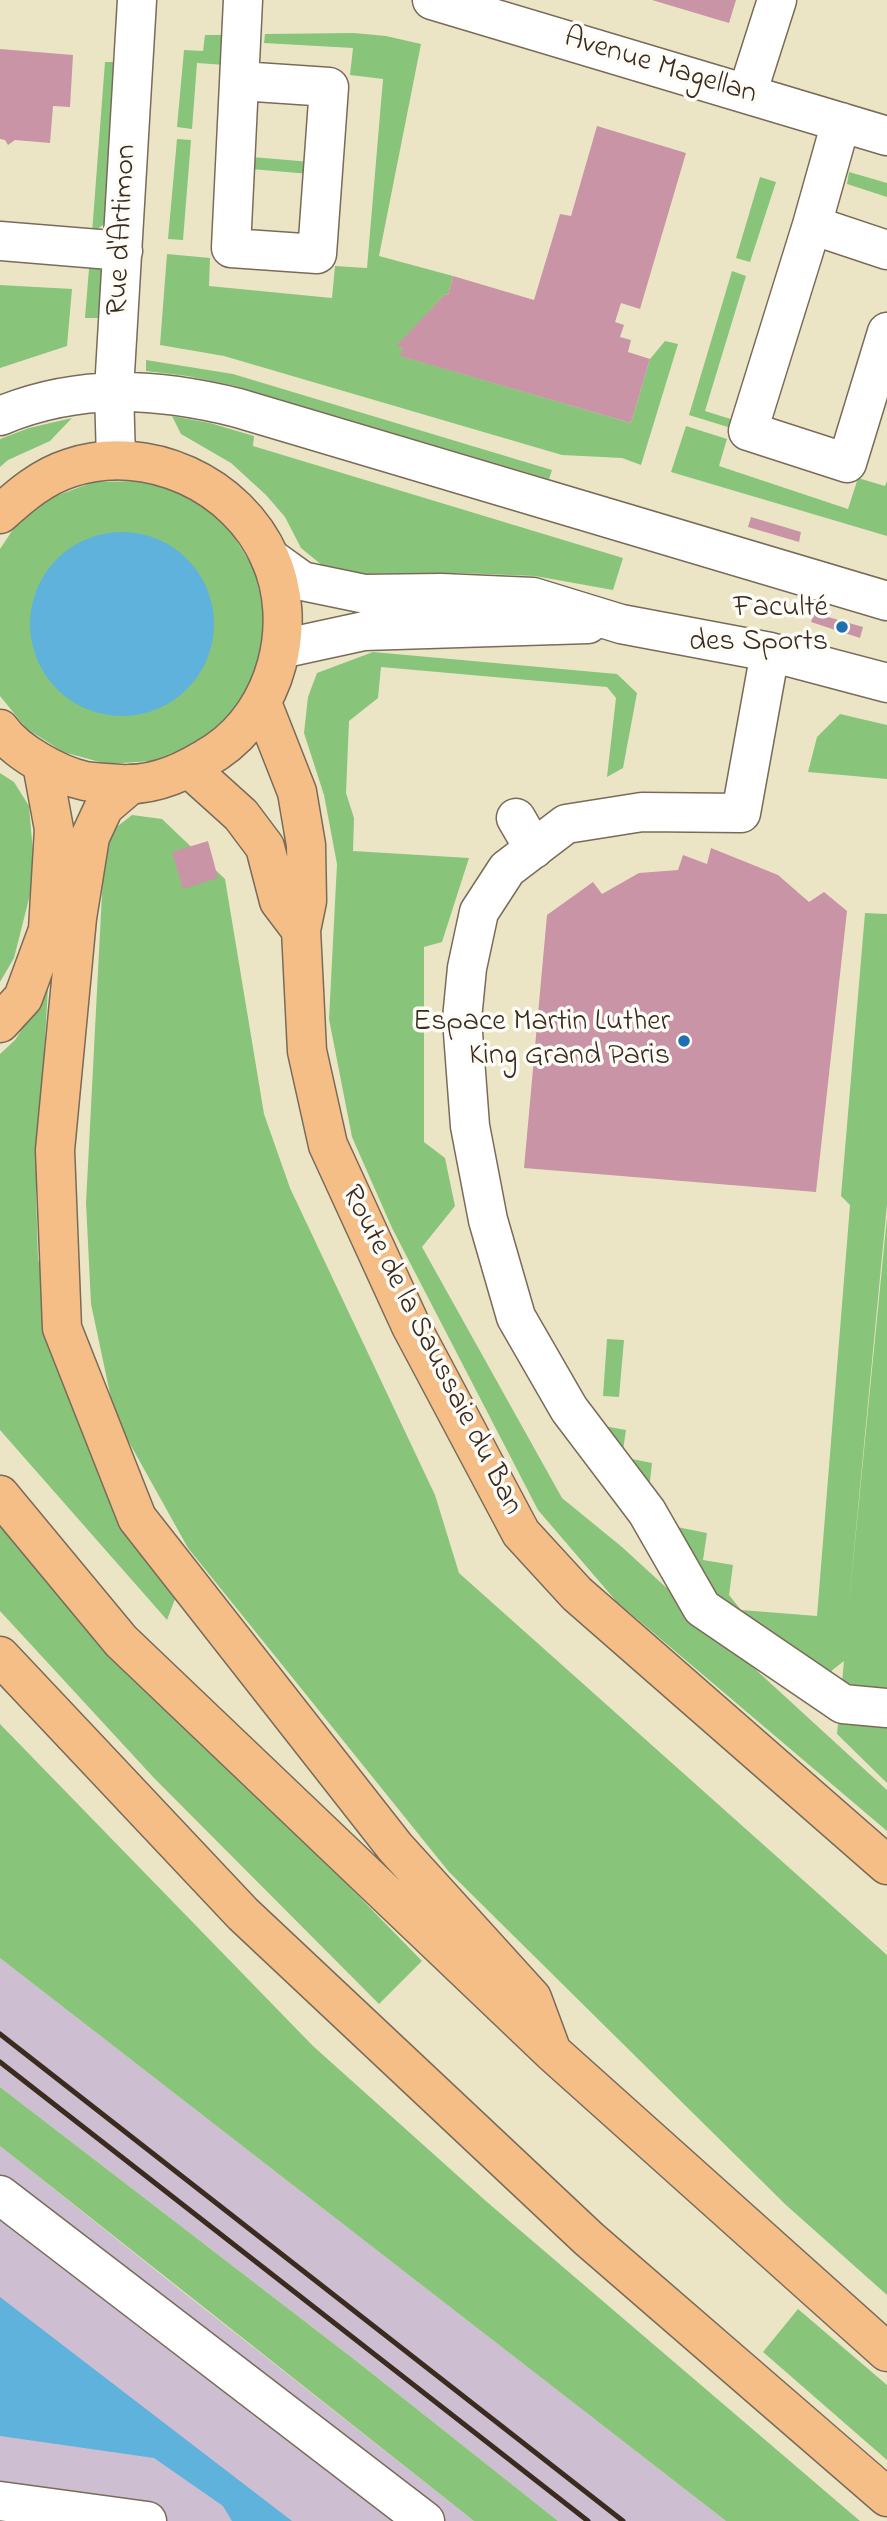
<!DOCTYPE html>
<html>
<head>
<meta charset="utf-8">
<style>
  body { margin:0 }
  canvas { display:block; background:#ebe5c6 }
</style>
</head>
<body>
<canvas width="887" height="2521"></canvas>
<script>
const c = document.querySelector('canvas').getContext('2d');
c.lineJoin = 'round';
function fill(path, color) { c.fillStyle = color; c.fill(path, 'evenodd'); }
function trace(path, color, width, dash) { c.strokeStyle = color; c.lineWidth = width; c.lineCap = dash ? 'butt' : 'round'; c.setLineDash(dash || []); c.stroke(path); }
function write(font, color, halo, rows, align = 'center') {
  c.font = font + ' "Indie Flower",sans-serif'; c.lineWidth = 7; c.setLineDash([]); c.textBaseline = 'middle'; c.strokeStyle = halo; c.fillStyle = color; for (const [text, x, y, turn = 0] of rows) {
    c.save(); c.translate(x, y); c.rotate((+turn || 0) * Math.PI / 180); c.textAlign = isNaN(turn) ? turn : align; if (halo) c.strokeText(text, 0, 0); c.fillText(text, 0, 0); c.restore();
  }
}
const industrial = new Path2D(`
  M0,1958L726,2521H558L355,2360L0,2087Z
  M0,2146L178,2288L474,2521H0Z`);
const green = new Path2D(`
  M354,33L386,36L421,44L379,256L453,276L448,295L445,294L397,346L403,348L401,356L631,423L650,359L665,341L678,344L641,465L622,458L562,455L224,356L160,345L167,254L210,258L209,286L332,298L335,266L367,268L383,79L350,75L353,48L264,43L265,34Z
  M205,35H228L225,65L197,63L192,129L177,127L184,50L203,51Z
  M105,62H119L107,222L92,233Z
  M177,139L191,140L183,240L168,239Z
  M252,157L311,162L310,174L251,169Z
  M849,172L887,183V197L847,184Z
  M760,177L776,182L750,262L736,258Z
  M90,256L103,272L99,318H85Z
  M732,271L746,276L705,411L734,420L731,428L689,415Z
  M0,285L72,289L67,346L0,368Z
  M146,360L233,374L552,470L549,479L235,386L187,376L146,371Z
  M172,416L210,423L254,436L253,446L623,558L613,590L535,576L458,573L352,574L323,566L301,548L285,517L266,495L231,463L181,434Z
  M72,418L50,441L8,460L0,467V439L29,428Z
  M686,426L727,439L719,466L848,509L858,478L885,486L887,481V536L671,472Z
  M142,481L189,496L228,527L254,569L265,617L258,666L235,710L198,743L152,761L107,764L63,752L26,728L0,696V549L16,525L51,498L93,482Z
  M373,652L617,674L637,693L623,768L607,777L616,698L607,687L381,667L378,698L349,721L346,793L354,818L353,851L469,858L442,942L424,947V1142L445,1158L455,1206L422,1247L562,1498L622,1547L887,1790V1831L616,1601L538,1510L392,1228L352,1137L329,1019L337,864L324,795L304,733L308,697L317,673Z
  M840,714L887,725V779L808,772L817,737Z
  M0,773L14,782L29,806L35,875L14,958L0,982Z
  M132,815L162,819L225,879L264,1114L290,1188L435,1495L459,1573L887,1955V2295L786,2205L449,1872L188,1548L115,1417L91,1304L86,1203L105,836Z
  M865,913L887,914V1204L848,1613L887,1217V1783L837,1734L844,1661L821,1679L705,1589L677,1527L707,1533L703,1560L733,1565L729,1595L741,1610L817,1616L850,1205L841,1196Z
  M48,988L36,1194L38,1259L61,1348L106,1476L175,1599L167,1620L0,1430V1054L15,1040Z
  M607,1339L624,1340L619,1397L603,1396Z
  M604,1426L626,1430L622,1457L652,1463L649,1491L636,1486L601,1439L598,1433Z
  M0,1512L202,1736L422,1961L379,2004L154,1778L0,1611Z
  M0,1724L313,2046L487,2202L860,2521H726L0,1958Z
  M0,2087L355,2360L558,2521H474L0,2146Z
  M798,2309L887,2385V2460L763,2352Z`);
const water = new Path2D(`
  M30 624a92 92 0 1 1 184 0a92 92 0 1 1-184 0Z
  M0,2297L292,2521H232L223,2506L154,2458L0,2436Z`);
const building = new Path2D(`
  M652,0H736L729,23Z
  M0,49L73,55L70,107L53,106L50,143L15,140L8,145L5,140L0,139Z
  M597,126L686,153L640,309L621,303L615,322L624,325L620,337L631,340L628,352L650,359L631,423L400,356L403,348L396,346L445,294L448,295L453,276L534,300L560,214L571,216Z
  M751,517L801,532L799,542L748,527Z
  M814,613L863,627L860,638L811,622Z
  M208,841L218,878L183,889L172,852Z
  M711,848L778,875L809,902L824,892L847,911L816,1192L524,1168L547,915L593,882L602,894L639,873L678,870L683,855L707,864Z`);
const minor = new Path2D(`
  M432,0L887,136
  M240,81L329,87L317,254L231,248L243,0
  M747,94L777,0
  M812,225L841,122
  M0,241L123,251
  M887,250L812,225L748,431L847,463L887,332
  M0,416C79,383 157,388 238,408L887,601
  M116,460L114,390L137,0
  M270,558L302,581L365,594L441,593L533,597L621,624L770,652L887,683
  M281,649L364,631L588,624
  M770,652L741,813L642,812L566,824L507,869L479,912L467,968L462,1019L470,1126L488,1220L516,1317L569,1409L647,1512L702,1608L843,1704L887,1708
  M516,818L534,849
  M0,2195L425,2521
  M0,2501L147,2521`);
const major = new Path2D(`
  M0,514C21,495 42,477 70,468C147,442 238,484 270,558C299,624 277,711 216,752C188,770 157,786 122,784C110,783 97,783 85,781C58,775 16,752 0,729
  M262,703L297,792L306,845L307,901L301,930L307,1051L328,1145L411,1326L521,1533L577,1594L887,1865
  M190,769L241,815L265,847L279,901L301,930`);
const highway = new Path2D(`
  M131,784L104,807L90,837L77,918L55,1150L62,1328L137,1518L395,1847L532,1998L552,2052
  M0,1023L23,998L48,930L54,829L42,764
  M0,1495L121,1641L552,2052L887,2352
  M0,1656L243,1914L589,2239L887,2497`);
const rail = new Path2D(`
  M0,2034L623,2521
  M0,2062L588,2521`);
const markers = [
  [842,627,7,"#1f6fb2"],
  [684,1041,7,"#1f6fb2"]
];
const streetNames = [
  ["Avenue Magellan",660,68,17],
  ["Rue d'Artimon",124,230,-87],
  ["Route de la Saussaie du Ban",430,1351,63]
];
const poiNames = [
  ["Faculté",828,610],
  ["des Sports",828,644],
  ["Espace Martin Luther",670,1024],
  ["King Grand Paris",670,1058]
];
fill(industrial, '#cebed1');
fill(green, '#88c57b');
fill(water, '#5fb2db');
fill(building, '#c894a6');
trace(minor, '#796b59', 41);
trace(major, '#796b59', 41);
trace(highway, '#796b59', 41);
trace(minor, '#fff', 38);
trace(major, '#f6be87', 38);
trace(highway, '#f6be87', 38);
trace(rail, '#3b2a1e', 5);
for (const [x, y, r, color] of markers) { const dot = new Path2D(); dot.arc(x, y, r, 0, 2 * Math.PI); c.fillStyle = color; c.fill(dot); trace(dot, '#fdfcf7', 2.5); }
write('30px', '#3b2a1e', '#fdfcf7', streetNames);
write('30px', '#3b2a1e', '#fdfcf7', poiNames, 'right');
</script>
</body>
</html>
